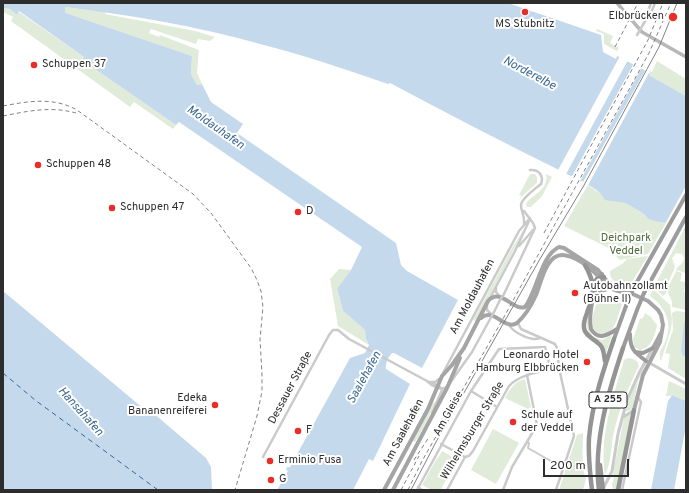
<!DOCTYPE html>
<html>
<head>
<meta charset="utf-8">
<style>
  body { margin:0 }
  #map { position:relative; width:689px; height:493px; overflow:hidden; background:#fff; font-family:Overpass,sans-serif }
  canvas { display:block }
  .frame { position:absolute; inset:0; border:4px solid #2d2d2d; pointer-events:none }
  .scale { position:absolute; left:543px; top:459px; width:86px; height:18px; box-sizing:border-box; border:2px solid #2d2d2d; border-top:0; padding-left:5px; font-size:12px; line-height:14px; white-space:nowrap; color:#2d2d2d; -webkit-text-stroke:3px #fff; paint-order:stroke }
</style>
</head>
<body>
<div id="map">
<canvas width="689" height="493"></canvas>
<div class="frame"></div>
<div class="scale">200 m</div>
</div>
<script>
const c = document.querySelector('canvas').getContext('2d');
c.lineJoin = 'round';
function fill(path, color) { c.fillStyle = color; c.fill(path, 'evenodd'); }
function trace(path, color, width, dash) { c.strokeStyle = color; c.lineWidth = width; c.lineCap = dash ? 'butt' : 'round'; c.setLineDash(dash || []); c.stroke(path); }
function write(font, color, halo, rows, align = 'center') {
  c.font = font + ' Overpass,sans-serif'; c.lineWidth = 4; c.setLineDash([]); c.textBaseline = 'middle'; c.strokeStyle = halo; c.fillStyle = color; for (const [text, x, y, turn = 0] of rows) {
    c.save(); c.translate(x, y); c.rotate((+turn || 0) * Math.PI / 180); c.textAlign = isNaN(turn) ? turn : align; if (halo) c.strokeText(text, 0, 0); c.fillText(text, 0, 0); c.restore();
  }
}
const green = new Path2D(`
  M65,7L105,12V14L195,31L215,37L210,41L198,39L196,44L151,29L149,33L159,37L160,35L199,50L197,73L202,84L197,85L191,74L192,56L66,13L65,12Z
  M3,8L10,9L17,15L19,12L84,57L82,60L176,125L173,129L134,102L130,107L11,21L13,17L3,12Z
  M597,29L613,36L610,43L619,48L617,51L604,44V34L596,31Z
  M657,61L686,79V96L649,75L650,71L652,72Z
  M531,174H535L537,177V183L520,198L521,195H519L529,176Z
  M546,174L552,177L542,196L531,207H527L526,205L527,202C536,193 549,188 546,174Z
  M588,185L609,200L625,203L641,212L645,216L659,222L666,223L648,254L620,260L616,256L617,254L615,251L564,226Z
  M526,226L496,284L476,321L473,320L512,248Z
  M683,231L686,232V273L676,270C678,265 683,265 684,258L682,254L676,253L672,258L675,267L669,281L666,293L663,296L654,287Z
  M648,256L628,288C620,284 609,282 610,271L622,264L627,259Z
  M339,269L351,270L337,290L343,311L365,330L366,339L369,345L338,326L330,279Z
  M676,271L682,273L680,281L685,282L686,279L684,292L686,293V310L672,307C673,299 669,298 668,292C668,283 674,278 676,271Z
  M653,289L670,305L672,320L671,329L661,361C658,354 661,349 664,344C674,325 666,307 650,296Z
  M604,294L622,304C618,315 614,341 596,332C589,324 594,308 599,299L602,300Z
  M676,311L686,312L681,354L686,357V379L668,368L670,354L665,353L673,330L672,313Z
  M645,313L651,317L657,325C655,335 651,349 640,350L634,347L633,339L640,319L643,318Z
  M588,316L589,329L593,337L602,340L612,335L606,353C596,342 582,331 588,316Z
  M628,358L633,359L638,362V365L639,366C628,388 618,412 613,436C611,449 611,463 605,475C599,437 613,397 624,360Z
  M642,368L644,369L638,381L633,406L631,410L625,412L629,397Z
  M525,379L531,407L528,409L505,398C510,389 515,381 525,379Z
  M669,381L686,389V401L672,395L670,396H666Z
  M436,401L426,423L415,442L413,441L432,404Z
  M632,414L617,490H613L612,484L614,478L612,477L624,418L626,415Z
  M493,429L519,443L496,484L471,470Z
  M583,433C583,444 581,469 586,478L584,487L582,490H559L577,435Z
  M442,451L456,459L441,490H432L422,485L437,458H438Z`);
const water = new Path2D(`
  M3,3H508L601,35L603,52L616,59L617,56L650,73L649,75L686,96V232L666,223L659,222L649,219L641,212L625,203L605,200C601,189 575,178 565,173C506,144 448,114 390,83L388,84C345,69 303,55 260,44C196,26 131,15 65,7V12L66,13L192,56L191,74L197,85L202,84L211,102L243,124L237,133L396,243L401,265L407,271L458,300L422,368L394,353H392C388,357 385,364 386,369L410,384L373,461L369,459L353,490H277L288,471L286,470L287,467H290L350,358L365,353L369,345L366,339L365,330L343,311L337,289L351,270L362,247L179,122L176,125L82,60L84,57L19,11L17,15L10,9L3,8Z
  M3,291L150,414L152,412L206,458L211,467L212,490L3,489Z
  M686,320V357L682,355L681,352L684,323Z
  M672,395L686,401V426L674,490H651L668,401Z`);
const pier = new Path2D(`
  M620,56L628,60L565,176L557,172Z
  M634,63L642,67L579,183L571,178Z
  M646,69L650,71L587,187L582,184Z
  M686,186V225L682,233L665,224Z`);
const ferry = new Path2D(`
  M3,373L35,400L158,490`);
const pedestrian = new Path2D(`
  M527,442L529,443L528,448L563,468`);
const minor = new Path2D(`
  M645,19L651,3
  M644,23L651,13L655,3
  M524,211L533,223L535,228
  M524,224C525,215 521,212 521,205C521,199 536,188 541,184C544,176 539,169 530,170
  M519,246L533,230
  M496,287V292L500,297
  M504,294L535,228
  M490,298L515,251L529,221
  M487,305V310L491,314
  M494,312L500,300
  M518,323L521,329L555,344L557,348L559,368L574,436L556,490
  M509,325C513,332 531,342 540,338
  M443,373L511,246L519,231L530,218
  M428,382H435L439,379
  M450,383L472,352L489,321
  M471,391L497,407
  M432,413L442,390L440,387L433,383
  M441,444L465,457
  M263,457L329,335L333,330H338L349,339L427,381C432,386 440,391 447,387
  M418,487L422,490
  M417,490L471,391L499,349L545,347L551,370
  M447,490L465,457L469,456L473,451L509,386C521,373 542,372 559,368
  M503,490L512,467L537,425L527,375
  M622,490L641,402L637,396`);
const tertiary = new Path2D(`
  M648,362L686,384
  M623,417L633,411
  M603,489L612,471L618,434L627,400L639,373L653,348`);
const secondary = new Path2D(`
  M617,3L642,32L686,57`);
const primary = new Path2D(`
  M481,318C494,307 505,331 517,323C525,316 532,304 536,295C541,283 546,254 563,255C575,256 590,267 597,275C606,284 610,291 624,292
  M653,348L661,333
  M384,490L428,409L442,376L452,365L464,348L488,301C501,287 512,311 525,307C537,292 541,255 559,247L564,248L598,270L606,280L613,285L648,301L658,310L661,315L663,325L660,342L643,375L634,410
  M393,490L447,388L460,358`);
const trunk = new Path2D(`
  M602,274C594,288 588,314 591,329C598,341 608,335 617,329
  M633,289L686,195
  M644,293L686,217
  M595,299L601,291L610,288
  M630,334C630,349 634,352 646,361
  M614,339L626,306
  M623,348L637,310
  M635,352L643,353L653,348`);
const motorway = new Path2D(`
  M585,265C596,284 594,293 587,313C585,318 583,323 584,328C585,337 596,339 601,346C604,350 604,356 605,361
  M593,284L597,279L604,277
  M600,465L602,482
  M592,490C590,473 588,455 589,438C592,404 603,371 614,339
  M599,490C593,442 608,393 623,348
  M618,490L634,410`);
const tram = new Path2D(`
  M411,490L436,442L540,259L583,187L659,47L677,3`);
const rail = new Path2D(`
  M615,47L638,3
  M3,106C29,101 54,97 77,110L193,194L211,213L251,268L257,280L261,291L263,307L260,339L262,375V391L257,416L235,490
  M3,116C28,111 51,106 76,113
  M544,233L648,40L663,3
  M414,460L429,437
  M401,490L419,456
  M408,490L422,461L504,317L649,53L671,3`);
const minorBridge = new Path2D(`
  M637,35L644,23
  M500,300L504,294
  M489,321L494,312`);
const trunkBridge = new Path2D(`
  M626,306L633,289
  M637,310L644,293`);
const motorwayBridge = new Path2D(`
  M602,482L603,490`);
const markers = [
  [525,12,4,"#ea2d28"],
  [673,17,5,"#ea2d28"],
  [34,65,4,"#ea2d28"],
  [38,165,4,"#ea2d28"],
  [112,208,4,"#ea2d28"],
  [298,212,4,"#ea2d28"],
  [575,293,4,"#ea2d28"],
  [587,362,4,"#ea2d28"],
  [215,405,4,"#ea2d28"],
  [513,422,4,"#ea2d28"],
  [298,431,4,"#ea2d28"],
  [270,461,4,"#ea2d28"],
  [271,480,4,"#ea2d28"]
];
const shields = [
  [608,400,38]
];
const shieldNames = [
  ["A 255",608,400]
];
const poiNames = [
  ["Elbbrücken",664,17,"right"],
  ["MS Stubnitz",525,25,"center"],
  ["Schuppen 37",42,65],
  ["Schuppen 48",46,165],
  ["Schuppen 47",120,208],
  ["D",306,212],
  ["Autobahnzollamt",583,287],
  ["(Bühne II)",583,300],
  ["Leonardo Hotel",579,356,"right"],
  ["Hamburg Elbbrücken",579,369,"right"],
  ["Edeka",207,399,"right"],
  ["Bananenreiferei",207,412,"right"],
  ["Schule auf",521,416],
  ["der Veddel",521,429],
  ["F",306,431],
  ["Erminio Fusa",278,461],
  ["G",279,480]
];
const parkNames = [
  ["Deichpark",626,239],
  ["Veddel",626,252]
];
const streetNames = [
  ["Am Moldauhafen",473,297,-62],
  ["Dessauer Straße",291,388,-62],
  ["Am Gleise",449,414,-61],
  ["Wilhelmsburger Straße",473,431,-59],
  ["Am Saalehafen",404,433,-62]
];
const waterNames = [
  ["Norderelbe",529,74,28],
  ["Moldauhafen",215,128,35],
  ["Saalehafen",365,378,-61],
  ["Hansahafen",80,412,48]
];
fill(green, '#e1ebd9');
fill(water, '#c5d9ec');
fill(pier, '#fff');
trace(ferry, '#396691', 1, [5, 4]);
trace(pedestrian, '#cacaca', 2);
trace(minor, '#cacaca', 2.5);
trace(tertiary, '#cacaca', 3);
trace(secondary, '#b7b7b7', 3.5);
trace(primary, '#a5a5a5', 4);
trace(trunk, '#9c9c9c', 4);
trace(motorway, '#949494', 4.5);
trace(tram, '#828282', 1);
trace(rail, '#828282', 1, [4, 3]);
trace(minorBridge, '#cacaca', 2.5);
trace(trunkBridge, '#9c9c9c', 4);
trace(motorwayBridge, '#949494', 4.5);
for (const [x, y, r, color] of markers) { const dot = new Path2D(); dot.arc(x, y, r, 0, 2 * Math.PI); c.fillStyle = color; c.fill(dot); trace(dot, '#fff', 1.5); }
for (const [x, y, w] of shields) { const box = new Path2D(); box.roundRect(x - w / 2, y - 8, w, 16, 3); c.fillStyle = '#fff'; c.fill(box); trace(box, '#2d2d2d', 1); }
write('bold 10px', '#2d2d2d', null, shieldNames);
write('11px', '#2d2d2d', '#fff', poiNames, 'left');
write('11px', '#4b6939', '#fff', parkNames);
write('11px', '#2d2d2d', '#fff', streetNames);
write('italic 12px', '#396691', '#fff', waterNames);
</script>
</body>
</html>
